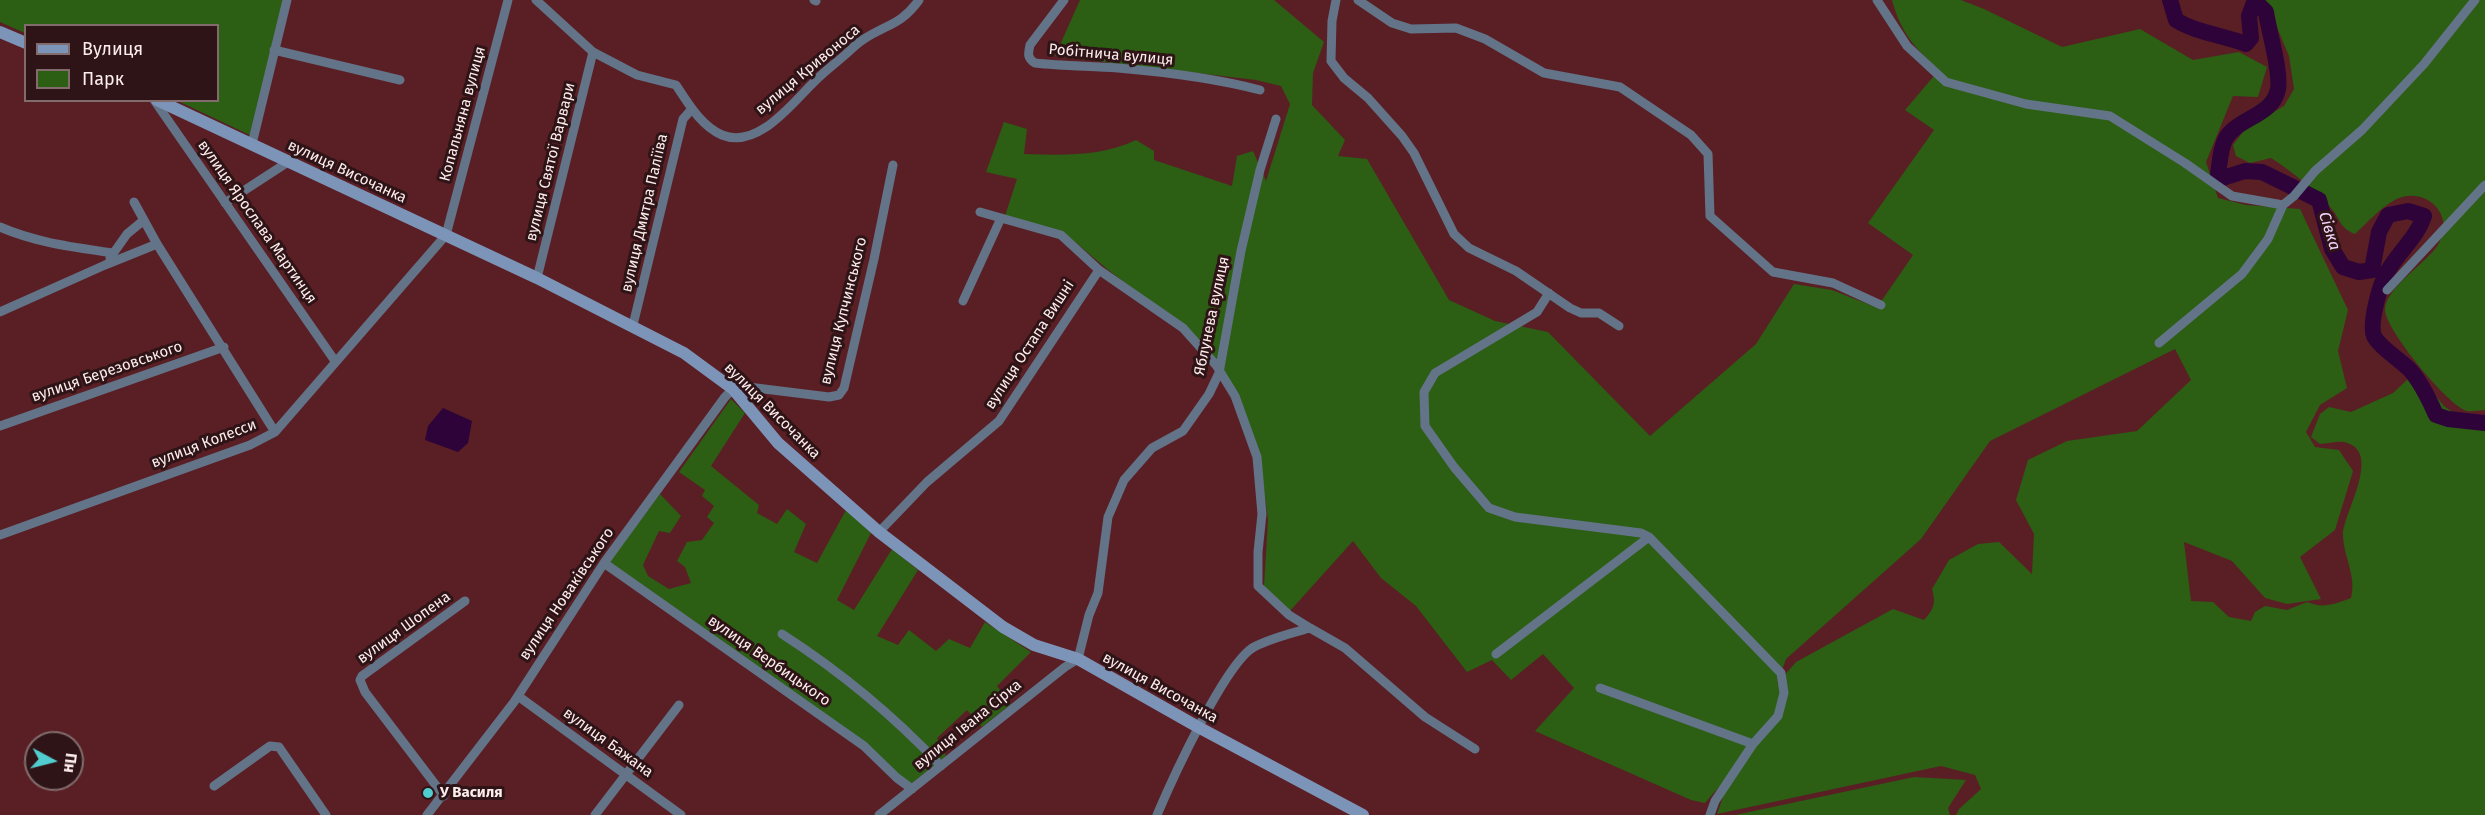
<!DOCTYPE html>
<html>
<head>
<meta charset="utf-8">
<style>
  body { margin:0 }
  #map { position:relative; width:2485px; height:815px; overflow:hidden; background:#5a1f25; font-family:"Fira Sans",sans-serif }
  canvas { display:block }
  .legend { position:absolute; left:24px; top:24px; width:195px; height:78px; box-sizing:border-box; background:#2e1416; border:2px solid #816b6c; margin:0; padding:8px 10px; list-style:none; font-size:18px; color:#fdeded }
  .legend li { display:flex; align-items:center; gap:12px; height:30px }
  .legend b { width:30px; border:2px solid #816b6c }
  .north { position:absolute; left:24px; top:731px; width:60px; height:60px; box-sizing:border-box; background:#2e1416; border:2px solid #816b6c; border-radius:50%; rotate:97deg; font-size:16px; font-weight:700; line-height:24px; text-align:center; color:#fdeded }
  .north::after { content:''; display:block; margin:auto; width:21px; height:27px; background:#52cdcf; clip-path:polygon(50% 0,100% 100%,50% 72%,0 100%) }
</style>
</head>
<body>
<div id="map">
<canvas width="2485" height="815"></canvas>
<ul class="legend">
<li><b style="height:8px;background:#7c94b7"></b>Вулиця</li>
<li><b style="height:16px;background:#2c5e13"></b>Парк</li>
</ul>
<div class="north">Пн</div>
</div>
<script>
const c = document.querySelector('canvas').getContext('2d');
c.lineJoin = 'round';
function fill(path, color) { c.fillStyle = color; c.fill(path, 'evenodd'); }
function trace(path, color, width, dash) { c.strokeStyle = color; c.lineWidth = width; c.lineCap = dash ? 'butt' : 'round'; c.setLineDash(dash || []); c.stroke(path); }
function write(font, color, halo, rows, align = 'center') {
  c.font = font + ' "Fira Sans",sans-serif'; c.lineWidth = 6; c.setLineDash([]); c.textBaseline = 'middle'; c.strokeStyle = halo; c.fillStyle = color; for (const [text, x, y, turn = 0] of rows) {
    c.save(); c.translate(x, y); c.rotate((+turn || 0) * Math.PI / 180); c.textAlign = isNaN(turn) ? turn : align; if (halo) c.strokeText(text, 0, 0); c.fillText(text, 0, 0); c.restore();
  }
}
const green = new Path2D(`
  M0,0H289L256,138L178,101L218,100V26H26L25,33L0,22Z
  M1080,0H1274L1324,42L1313,73L1312,105L1345,140L1338,156L1367,159L1449,300L1495,321L1548,332L1650,436L1756,344L1794,284L1832,290L1873,306H1878L1913,255L1868,223L1934,130L1905,110L1939,70C1914,47 1901,33 1892,0H1961L1984,9L2062,47L2140,29L2193,60L2239,52L2267,67L2258,97L2233,96L2206,162L2218,198L2246,205L2300,209L2348,310L2338,351L2347,388L2320,405L2306,432L2315,447L2339,450L2353,471L2335,530L2300,557L2321,599L2287,604L2265,598L2232,561L2184,542L2191,601L2213,602L2229,617L2251,621L2255,612L2265,606L2287,610L2307,602C2323,609 2335,604 2351,598C2357,576 2343,556 2343,534C2343,514 2384,450 2344,442C2337,441 2327,444 2320,444L2311,437L2320,414L2329,407L2351,412L2393,393L2409,378L2420,377L2444,406L2462,419L2485,421V815H1956L1959,809L1981,789L1975,775L1941,766L1717,814L1725,791L1750,751L1705,803L1691,800L1535,731L1574,688L1543,654L1511,680L1492,660L1467,672L1416,606L1381,578L1353,541L1289,612L1264,586L1268,520L1260,457L1226,374L1204,343L1107,269L1062,231L1005,216L1017,179L986,172L1004,122L1027,129L1024,154C1063,155 1100,157 1136,140L1154,151V160L1232,186L1237,156L1253,151L1266,181L1290,104L1281,86L1256,80L1055,56ZM2175,349L2191,380L2137,431L2067,441L2028,460L2016,500L2034,534L2032,574L1999,542L1978,544L1949,560L1932,589C1936,603 1934,609 1924,620L1893,609L1796,662L1777,684L1786,659L1921,539L1990,441Z
  M2260,0H2485V410C2480,410 2472,412 2467,411C2448,406 2385,329 2385,310C2385,287 2429,262 2439,243C2456,212 2422,184 2393,201C2379,209 2367,223 2355,234C2338,227 2341,219 2330,207C2312,188 2293,172 2271,158L2250,163L2236,156L2233,145L2246,128L2284,106L2294,89L2289,56L2267,4Z
  M731,399L745,413L711,466L759,505L757,513L777,524L787,509L806,524L794,552L817,563L846,510L871,533L837,600L854,610L892,549L918,570L877,636L898,645L909,630L936,651L949,639L970,648L985,622L1031,652L997,686L1011,704L982,727L967,710L937,738L946,756L911,784L660,603L604,569L660,494L681,516L670,533L659,531L643,565L648,576L669,589L691,583L685,567L677,561L687,542L702,540L714,523L707,517L714,506L702,496L705,490L679,472Z
  M1914,777L1966,780L1948,808L1950,815H1735Z`);
const water = new Path2D(`
  M443,408L472,421L468,443L458,452L425,440L428,426Z`);
const river = new Path2D(`
  M2170,0L2176,20C2197,33 2223,35 2246,44L2251,38L2249,16L2253,5H2259L2266,12C2269,33 2281,70 2278,89C2273,116 2239,117 2226,138C2220,148 2220,163 2218,174L2223,178L2245,171L2262,172L2319,200L2332,249L2343,267L2359,272L2372,270L2379,232L2388,215L2408,211L2424,216C2417,238 2397,253 2386,274C2380,285 2369,324 2374,336C2379,347 2402,361 2411,371C2422,384 2429,399 2436,415L2448,419L2485,423`);
const street = new Path2D(`
  M536,0L593,52L637,75L676,85C688,103 701,126 722,135C758,150 793,102 815,81C825,71 836,63 846,54C852,49 857,43 864,39C887,24 901,25 919,0
  M814,0L816,1
  M1064,0L1030,45C1028,54 1027,58 1035,63C1062,66 1090,66 1118,68C1165,72 1214,78 1260,90
  M1336,0L1332,21L1331,61L1344,78L1368,98L1402,136L1414,153L1454,234L1469,248L1516,271L1570,308L1581,313H1599L1619,326
  M1358,0L1392,23L1411,29L1456,28L1485,39L1544,73L1620,87L1691,135L1708,154L1710,216L1773,272L1833,283L1881,305
  M1877,0L1907,46L1946,82L2026,104L2110,116L2185,163L2232,196L2283,205
  M274,50L400,80
  M154,100L335,361
  M252,144L287,0
  M134,202L157,244L275,432
  M225,203L288,162
  M980,212L1061,235L1099,270L1183,328L1216,365L1235,396L1257,457L1262,514L1258,552V586L1289,615L1310,628
  M0,227C37,243 74,247 113,253
  M110,258L127,234L144,220
  M537,278L593,52
  M2387,290L2485,185
  M1549,293L1537,312L1435,373L1424,392L1425,426L1454,467L1489,508L1515,517L1641,533L1649,537L1781,673L1784,693L1778,716L1753,744L1715,801L1710,815
  M963,301L1001,218
  M0,312L105,265L157,244
  M633,325L683,119L691,110
  M2159,343L2242,274L2268,239L2283,205L2294,196L2315,171L2362,130L2424,64L2475,0
  M0,426L224,347
  M879,532L927,482L999,421L1099,270
  M0,535L250,445L275,432L446,235L508,0
  M604,563L864,746L897,778L912,789
  M782,634C841,672 893,715 941,766
  M1496,654L1649,537
  M1600,688L1753,744
  M518,696L681,815
  M214,786L270,746L279,747L326,815
  M444,796L365,692L360,680L362,676L465,601
  M427,815L514,702L604,563L725,397L733,389L748,387L829,397L839,395L844,388L874,259L893,165
  M595,815L679,705
  M879,815L1065,667L1078,659L1089,615L1098,593L1108,517L1124,480L1152,448L1183,431L1209,394L1219,373L1241,251L1260,170L1276,119
  M1157,815C1171,782 1225,663 1254,647C1271,638 1292,633 1310,628L1345,648L1425,717L1475,749`);
const secondary = new Path2D(`
  M0,32L26,43
  M157,100L537,278L684,353L733,389L778,443L879,532L1003,627L1034,645L1078,659L1198,727L1363,815`);
const markers = [
  [428,793,6,"#52cdcf"]
];
const streetNames = [
  ["Робітнича вулиця",1111,55,5],
  ["вулиця Кривоноса",808,70,-40],
  ["Копальняна вулиця",463,114,-75],
  ["вулиця Святої Варвари",551,162,-76],
  ["вулиця Височанка",347,172,25],
  ["вулиця Дмитра Паліїва",645,213,-77],
  ["вулиця Ярослава Мартинця",257,222,55],
  ["вулиця Купчинського",844,311,-76],
  ["Яблунева вулиця",1212,316,-78],
  ["вулиця Остапа Вишні",1030,345,-57],
  ["вулиця Березовського",107,372,-19],
  ["вулиця Височанка",772,411,45],
  ["вулиця Колесси",204,444,-21],
  ["вулиця Новаківського",567,594,-56],
  ["вулиця Шопена",404,628,-36],
  ["вулиця Вербицького",769,661,35],
  ["вулиця Височанка",1160,688,29],
  ["вулиця Івана Сірка",968,725,-39],
  ["вулиця Бажана",608,743,36]
];
const poiNames = [
  ["У Василя",440,793]
];
const waterNames = [
  ["Сівка",2329,231,72]
];
fill(green, '#2c5e13');
fill(water, '#2d0339');
trace(river, '#2d0339', 16);
trace(street, '#637388', 9);
trace(secondary, '#7c94b7', 12);
for (const [x, y, r, color] of markers) { const dot = new Path2D(); dot.arc(x, y, r, 0, 2 * Math.PI); c.fillStyle = color; c.fill(dot); trace(dot, '#2e1416', 2); }
write('15px', '#fdeded', '#2e1416', streetNames);
write('bold 15px', '#fdeded', '#2e1416', poiNames, 'left');
write('italic 16px', '#f1d3fb', '#2e1416', waterNames);
</script>
</body>
</html>
